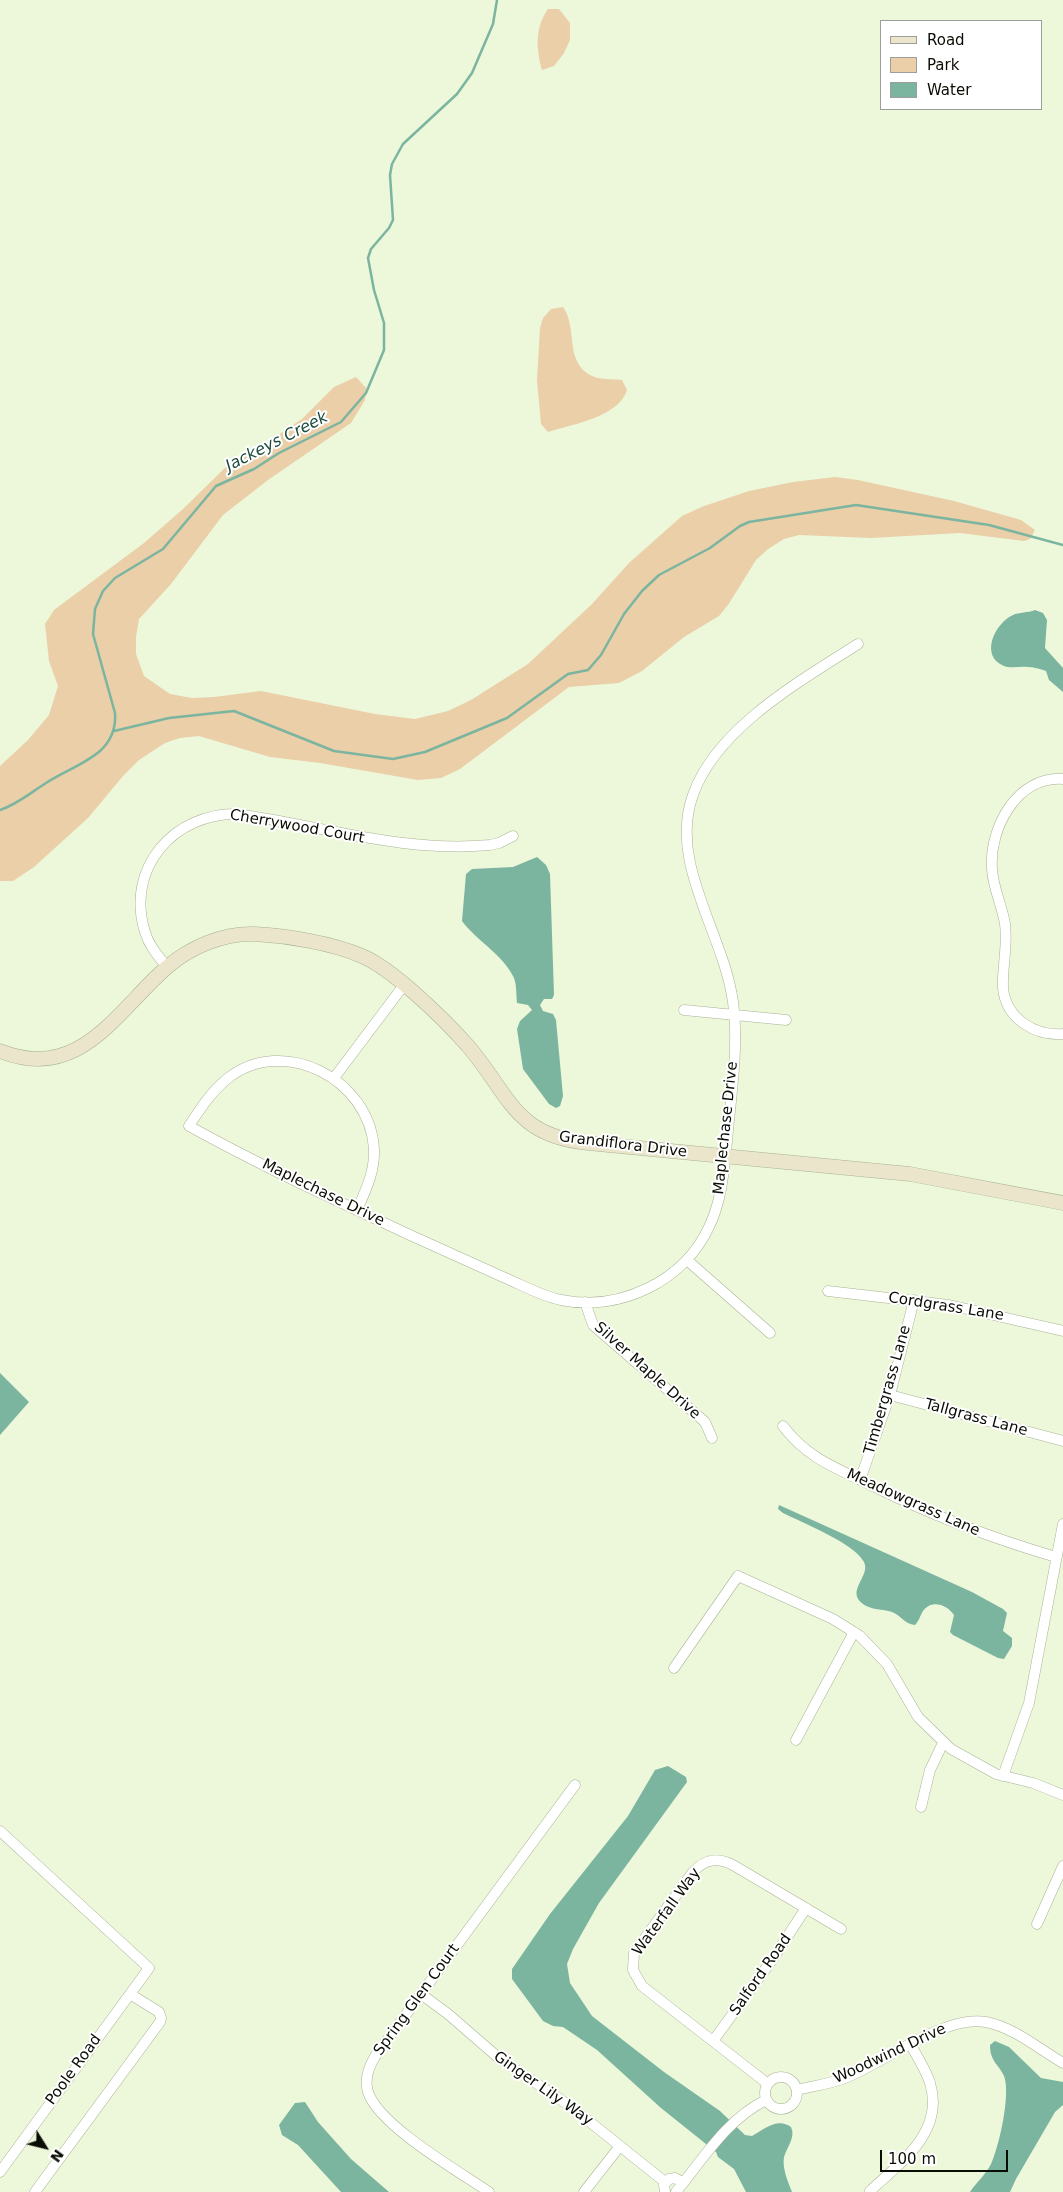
<!DOCTYPE html>
<html>
<head>
<meta charset="utf-8">
<style>
  body { margin:0 }
  #map { position:relative; width:1063px; height:2192px; overflow:hidden; background:#edf7da; font-family:"DejaVu Sans",sans-serif }
  canvas { display:block }
  .legend { position:absolute; left:880px; top:20px; width:162px; height:90px; box-sizing:border-box; background:#fff; border:1px solid #9d9e9b; margin:0; padding:6px 9px; list-style:none; font-size:15px; color:#0a0d04 }
  .legend li { display:flex; align-items:center; gap:10px; height:25px }
  .legend b { width:25px; border:1px solid #9d9e9b }
  .north { position:absolute; left:20px; top:2122px; width:50px; height:50px; -webkit-text-stroke:4px #fff; paint-order:stroke; rotate:126deg; font-size:14px; font-weight:700; line-height:20px; text-align:center; color:#0a0d04 }
  .north::after { content:''; display:block; margin:auto; width:18px; height:22px; background:#0a0d04; clip-path:polygon(50% 0,100% 100%,50% 72%,0 100%) }
  .scale { position:absolute; left:880px; top:2150px; width:128px; height:22px; box-sizing:border-box; border:2px solid #0a0d04; border-top:0; padding-left:6px; font-size:15px; line-height:18px; white-space:nowrap; color:#0a0d04; -webkit-text-stroke:4px #fff; paint-order:stroke }
</style>
</head>
<body>
<div id="map">
<canvas width="1063" height="2192"></canvas>
<ul class="legend">
<li><b style="height:6px;background:#ebe6cb"></b>Road</li>
<li><b style="height:14px;background:#eacfa8"></b>Park</li>
<li><b style="height:14px;background:#7bb5a0"></b>Water</li>
</ul>
<div class="north">N</div>
<div class="scale">100 m</div>
</div>
<script>
const c = document.querySelector('canvas').getContext('2d');
c.lineJoin = 'round';
function fill(path, color) { c.fillStyle = color; c.fill(path, 'evenodd'); }
function trace(path, color, width, dash) { c.strokeStyle = color; c.lineWidth = width; c.lineCap = dash ? 'butt' : 'round'; c.setLineDash(dash || []); c.stroke(path); }
function write(font, color, halo, rows, align = 'center') {
  c.font = font + ' "DejaVu Sans",sans-serif'; c.lineWidth = 4; c.setLineDash([]); c.textBaseline = 'middle'; c.strokeStyle = halo; c.fillStyle = color; for (const [text, x, y, turn = 0] of rows) {
    c.save(); c.translate(x, y); c.rotate((+turn || 0) * Math.PI / 180); c.textAlign = isNaN(turn) ? turn : align; if (halo) c.strokeText(text, 0, 0); c.fillText(text, 0, 0); c.restore();
  }
}
const green = new Path2D(`
  M548,9H559L570,23V40L564,53L554,66L542,70C536,48 535,27 548,9Z
  M563,307C578,328 564,360 590,375C598,380 613,379 622,380L627,390C619,417 573,424 548,432L541,424L537,380L540,328L543,318L551,309Z
  M356,377L366,388L365,400L351,423L268,480L223,515L171,584L139,619L136,637V654L144,676L170,694L192,698L214,697L261,691L375,714L415,719L448,711L471,700L528,664L592,604L629,563L682,516L704,506L749,491L793,482L835,477L858,480L954,501L1021,520L1035,530L1030,539L1024,541L960,533L871,538L799,535L784,539L768,549L756,560L728,605L719,616L684,637L642,671L619,683L569,687L460,769L441,778L418,780L320,763L270,757L199,736L180,738L165,743L139,760L123,776L88,818L34,867L13,881H0V766L28,740L49,715L58,686L49,661L45,624L54,610L144,543L183,509L232,461L260,447L302,419L334,387Z`);
const water = new Path2D(`
  M1035,610L1043,613L1047,620L1045,648L1063,668V692L1049,680L1046,671C1040,669 1034,667 1027,667C1020,666 1012,669 1004,666C979,656 995,623 1013,615C1019,612 1028,613 1035,610Z
  M537,857L546,865L550,874L554,995L552,999H544L540,1005L543,1011L553,1014L556,1020L563,1096L560,1106L556,1108L549,1104L523,1069L517,1029L520,1021L532,1010L528,1005L517,1003C516,995 517,983 513,976C502,954 477,941 462,921L466,874L472,869L513,867Z
  M0,1373L29,1402L0,1435Z
  M779,1505L972,1592L1003,1609L1007,1613L1003,1631L1012,1638V1646L1004,1659L998,1658L953,1635L950,1632L954,1615C947,1605 932,1599 923,1611C920,1616 919,1621 915,1625C904,1624 901,1615 892,1612C883,1609 871,1610 863,1604C845,1591 871,1576 864,1562C854,1543 803,1523 783,1513L778,1509Z
  M668,1766L686,1777L687,1782L599,1903L573,1949L567,1964L570,1983L592,2016L664,2072L720,2111L745,2135L752,2136C764,2129 778,2117 791,2127C796,2137 787,2147 784,2157C782,2168 788,2182 792,2192H746L734,2169L718,2157L716,2152L661,2108L597,2050L563,2027L553,2026L543,2021L512,1979V1969L550,1914L628,1816L655,1770Z
  M995,2041L1009,2047L1041,2078L1063,2082V2105L1055,2112L1016,2179L1010,2192H970C976,2183 986,2174 991,2164C999,2147 1011,2094 1004,2076C999,2064 990,2062 990,2045Z
  M305,2102L318,2122L351,2159L389,2192H341L298,2145L282,2135L279,2125L295,2103Z`);
const stream = new Path2D(`
  M114,731L169,718L234,711L334,751L393,759L425,752L507,718L568,674L588,670L601,655L624,614L642,591L659,575L710,548L740,526L749,522L856,505L989,525L1063,545
  M0,810C18,804 30,793 46,783C63,772 85,764 100,751C111,741 116,727 115,713L93,634L95,609L103,591L115,578L163,549L216,486L254,469L279,453L341,422L366,393L384,350V323L374,290L368,258L371,249L389,228L393,220L390,175L392,164L403,144L457,94L472,73L493,24L497,0`);
const street = new Path2D(`
  M1063,779C1017,776 989,828 992,869C993,888 1002,905 1005,924C1008,946 1002,967 1003,988C1006,1019 1035,1036 1063,1034
  M167,967C158,956 149,946 145,932C125,868 174,813 237,814C322,826 403,853 490,845L499,843L513,836
  M684,1010L786,1020
  M334,1078L404,985
  M357,1210C366,1190 375,1171 374,1149C370,1079 283,1034 227,1079C211,1092 200,1109 189,1126C261,1166 336,1200 410,1235C441,1249 472,1263 503,1277C522,1285 541,1296 561,1300C620,1312 684,1281 709,1227C722,1200 724,1170 727,1141C731,1095 739,1047 733,1002C724,934 668,863 693,795C716,728 802,680 858,644
  M687,1260L770,1333
  M828,1291L949,1305L1063,1331
  M585,1302L593,1325L705,1422L712,1438
  M890,1395L1063,1441
  M783,1426C807,1458 836,1468 871,1485C931,1515 991,1538 1056,1557
  M860,1480L890,1395L914,1300
  M674,1668L738,1576L833,1619L860,1636L887,1664L918,1717L951,1749L996,1774L1033,1783L1063,1795
  M796,1740L854,1632
  M1003,1776L1029,1703L1063,1524
  M921,1807L930,1770L943,1743
  M0,1831L149,1968L0,2172
  M1037,1924L1063,1866
  M421,1994L448,2014L500,2059L570,2106L665,2182
  M713,2041L772,1960L806,1908
  M765 2093a16 16 0 1 1 32 0a16 16 0 1 1-32 0Z
  M768,2084L642,1986L633,1970L634,1953L693,1872C705,1859 717,1857 733,1865L841,1929
  M797,2090C813,2086 830,2084 845,2078C884,2063 945,2014 986,2022C1013,2027 1039,2049 1063,2063
  M870,2191C901,2162 945,2132 930,2083C926,2070 917,2057 911,2045
  M35,2192L160,2022L161,2018L159,2012L130,1994
  M489,2192C460,2172 379,2126 368,2092C364,2079 369,2066 376,2055L575,1785
  M584,2192L620,2146
  M665,2192L664,2185L669,2179L675,2178L683,2183
  M676,2192C703,2159 727,2119 766,2100`);
const secondary = new Path2D(`
  M0,1051C79,1083 116,1012 166,968C190,947 223,933 255,934C288,936 332,943 362,956C393,969 445,1020 468,1046C510,1095 514,1136 588,1143L910,1174L1063,1203`);
const streetNames = [
  ["Cherrywood Court",297,827,10],
  ["Maplechase Drive",726,1128,-84],
  ["Grandiflora Drive",623,1145,7],
  ["Maplechase Drive",323,1193,26],
  ["Cordgrass Lane",946,1307,9],
  ["Silver Maple Drive",647,1371,42],
  ["Timbergrass Lane",888,1390,-74],
  ["Tallgrass Lane",976,1418,15],
  ["Meadowgrass Lane",913,1503,24],
  ["Waterfall Way",667,1912,-54],
  ["Salford Road",761,1975,-55],
  ["Spring Glen Court",417,2000,-54],
  ["Woodwind Drive",890,2054,-25],
  ["Poole Road",74,2070,-54],
  ["Ginger Lily Way",543,2089,35]
];
const waterNames = [
  ["Jackeys Creek",277,442,-27]
];
fill(green, '#eacfa8');
fill(water, '#7bb5a0');
trace(stream, '#7bb5a0', 2.5);
trace(street, '#a8b296', 11);
trace(secondary, '#a8b296', 15);
trace(street, '#fff', 10);
trace(secondary, '#ebe6cb', 14);
write('15px', '#0a0d04', '#fff', streetNames);
write('italic 16px', '#1b4b3c', '#fff', waterNames);
</script>
</body>
</html>
